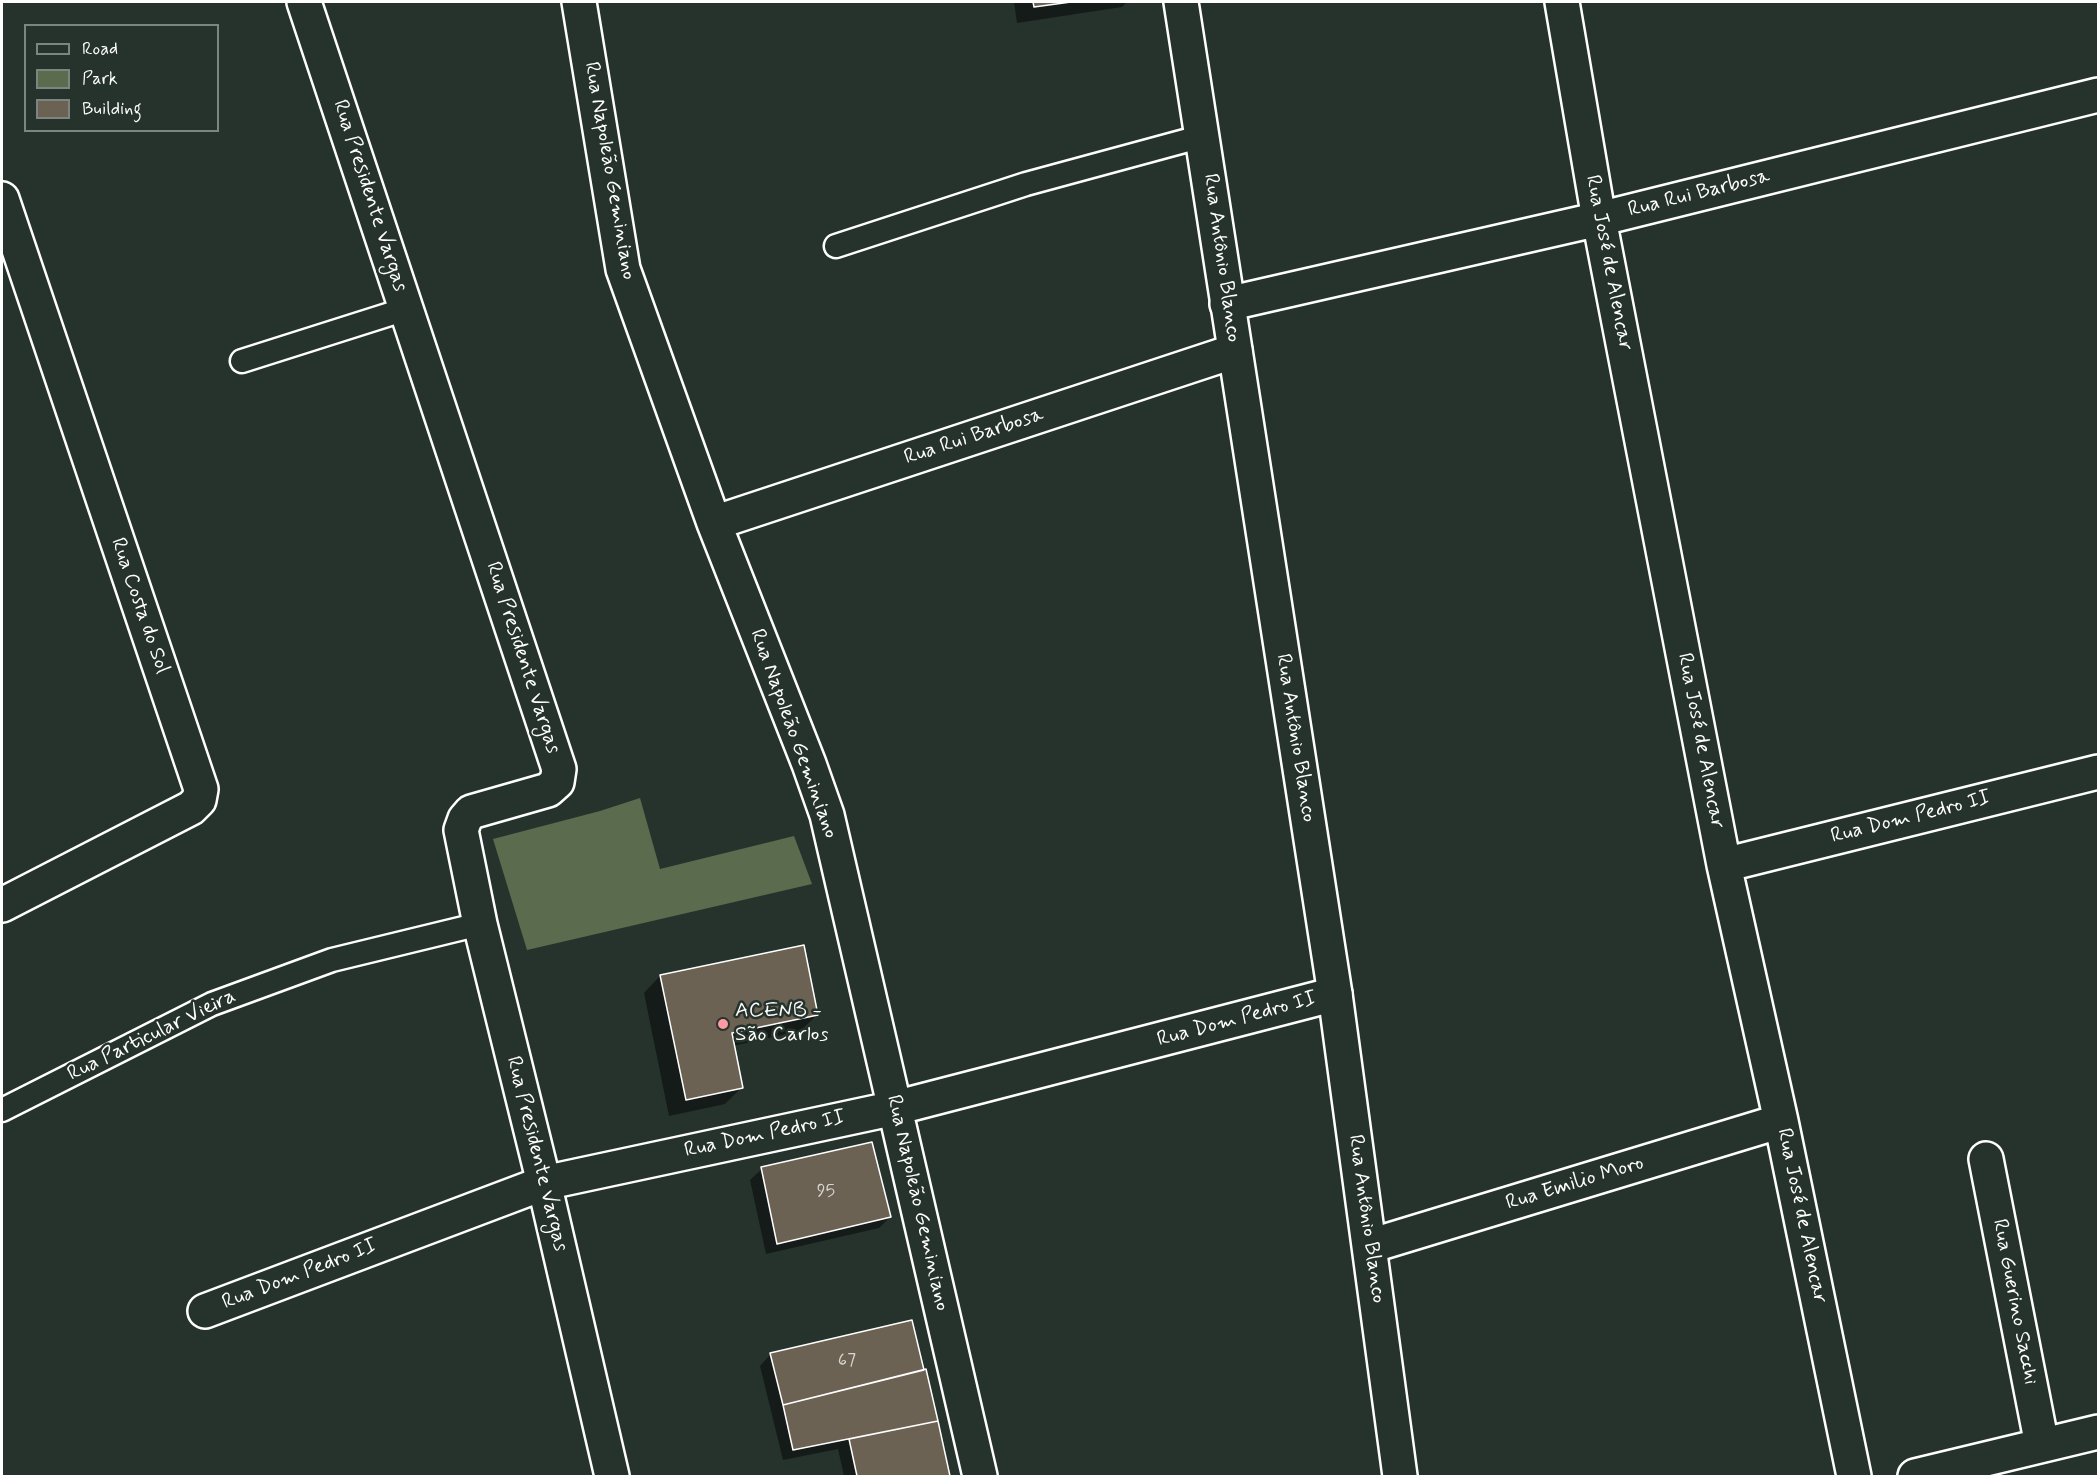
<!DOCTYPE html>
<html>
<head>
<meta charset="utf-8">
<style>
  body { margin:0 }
  #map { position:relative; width:2100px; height:1478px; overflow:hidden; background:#26332d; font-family:Mynerve,sans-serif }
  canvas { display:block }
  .frame { position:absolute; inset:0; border:3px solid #fff; pointer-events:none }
  .legend { position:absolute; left:24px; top:24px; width:195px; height:108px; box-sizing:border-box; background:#26332d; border:2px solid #7d8581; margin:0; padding:8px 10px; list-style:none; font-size:18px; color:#fff }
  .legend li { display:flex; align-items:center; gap:12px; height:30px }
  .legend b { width:30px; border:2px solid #7d8581 }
</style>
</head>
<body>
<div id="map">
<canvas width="2100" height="1478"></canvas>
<div class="frame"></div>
<ul class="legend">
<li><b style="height:8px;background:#26332d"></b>Road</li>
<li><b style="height:16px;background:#5b6b4e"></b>Park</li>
<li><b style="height:16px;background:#6b6254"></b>Building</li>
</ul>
</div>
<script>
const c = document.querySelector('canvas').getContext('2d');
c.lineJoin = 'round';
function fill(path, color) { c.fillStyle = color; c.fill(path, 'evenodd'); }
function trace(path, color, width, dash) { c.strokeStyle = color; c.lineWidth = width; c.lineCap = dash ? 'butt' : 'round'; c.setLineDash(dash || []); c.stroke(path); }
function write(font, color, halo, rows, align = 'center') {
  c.font = font + ' Mynerve,sans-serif'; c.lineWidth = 5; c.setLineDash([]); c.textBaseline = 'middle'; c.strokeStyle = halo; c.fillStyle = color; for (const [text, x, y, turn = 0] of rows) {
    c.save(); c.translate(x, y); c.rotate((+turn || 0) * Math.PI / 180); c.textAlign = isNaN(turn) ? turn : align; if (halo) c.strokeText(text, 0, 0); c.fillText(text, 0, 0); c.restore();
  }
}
const green = new Path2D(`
  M640,798L660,869L794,836L812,884L527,950L493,839L600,811Z`);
const shadow = new Path2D(`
  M1014,2H1127L1122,7L1017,23Z
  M660,976L817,1015L800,1031L733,1046L742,1087L725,1104L669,1116L644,993Z
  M762,1169L890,1217L879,1228L766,1254L750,1180Z
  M911,1321L949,1476H844L838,1449L783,1460L760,1366L771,1354Z`);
const building = new Path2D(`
  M1033,2H1071L1034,7Z
  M804,945L818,1015L732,1033L743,1088L686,1100L660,975Z
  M872,1142L891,1217L777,1244L761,1167Z
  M912,1320L924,1370L783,1405L770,1353Z
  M926,1369L938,1421L793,1450L783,1405Z
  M938,1421L950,1476H857L849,1439Z`);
const service = new Path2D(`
  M836,246L1026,184L1203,136
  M242,361L406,309
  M2,1110L212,1004L332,960L480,924`);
const minor = new Path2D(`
  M304,2L559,769L557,782L548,790L471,812L465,819L461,830L480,924L544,1183L612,1476
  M579,2L623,269L714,523L809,764L827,815L980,1476
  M1562,2L1599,219L1724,865L1781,1121L1854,1476
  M2,199L201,789L199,800L191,808L2,905
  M1227,304L1599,219L2098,95
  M714,523L1235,351
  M1724,865L2098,772
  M1986,1159L2042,1445
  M1370,1246L1781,1121
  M205,1311L544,1183L895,1108L1335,994
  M1915,1476L2098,1432`);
const tertiary = new Path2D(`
  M1181,2L1335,994L1400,1476`);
const markers = [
  [723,1024,6,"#ff9aa2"]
];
const numberNames = [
  ["95",826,1192],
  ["67",847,1361]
];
const streetNames = [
  ["Rua Napoleão Geminiano",609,171,80],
  ["Rua Rui Barbosa",1699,194,-14],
  ["Rua Presidente Vargas",369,196,72],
  ["Rua Antônio Blanco",1221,258,82],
  ["Rua José de Alencar",1608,263,79],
  ["Rua Rui Barbosa",974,437,-18],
  ["Rua Costa do Sol",139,606,71],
  ["Rua Presidente Vargas",522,658,72],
  ["Rua Napoleão Geminiano",793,734,70],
  ["Rua Antônio Blanco",1295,738,81],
  ["Rua José de Alencar",1700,741,79],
  ["Rua Dom Pedro II",1911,818,-14],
  ["Rua Dom Pedro II",1237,1020,-15],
  ["Rua Particular Vieira",152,1036,-26],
  ["Rua Dom Pedro II",765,1135,-12],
  ["Rua Presidente Vargas",536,1154,76],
  ["Rua Emilio Moro",1575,1184,-17],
  ["Rua Napoleão Geminiano",917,1203,77],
  ["Rua José de Alencar",1801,1216,78],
  ["Rua Antônio Blanco",1366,1219,82],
  ["Rua Dom Pedro II",300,1275,-21],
  ["Rua Guerino Sacchi",2014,1302,79]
];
const poiNames = [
  ["ACENB -",735,1012],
  ["São Carlos",735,1036]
];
fill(green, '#5b6b4e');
fill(shadow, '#0007');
fill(building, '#6b6254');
trace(building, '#fff', 1.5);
trace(service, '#fff', 27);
trace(minor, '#fff', 38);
trace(tertiary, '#fff', 38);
trace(service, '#26332d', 22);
trace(minor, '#26332d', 33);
trace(tertiary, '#26332d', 33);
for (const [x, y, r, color] of markers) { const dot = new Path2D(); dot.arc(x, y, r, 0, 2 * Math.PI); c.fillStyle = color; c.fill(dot); trace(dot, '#26332d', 2); }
write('18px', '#dad8d4', null, numberNames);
write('21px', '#fff', '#26332d', streetNames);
write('21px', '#fff', '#26332d', poiNames, 'left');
</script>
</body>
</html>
